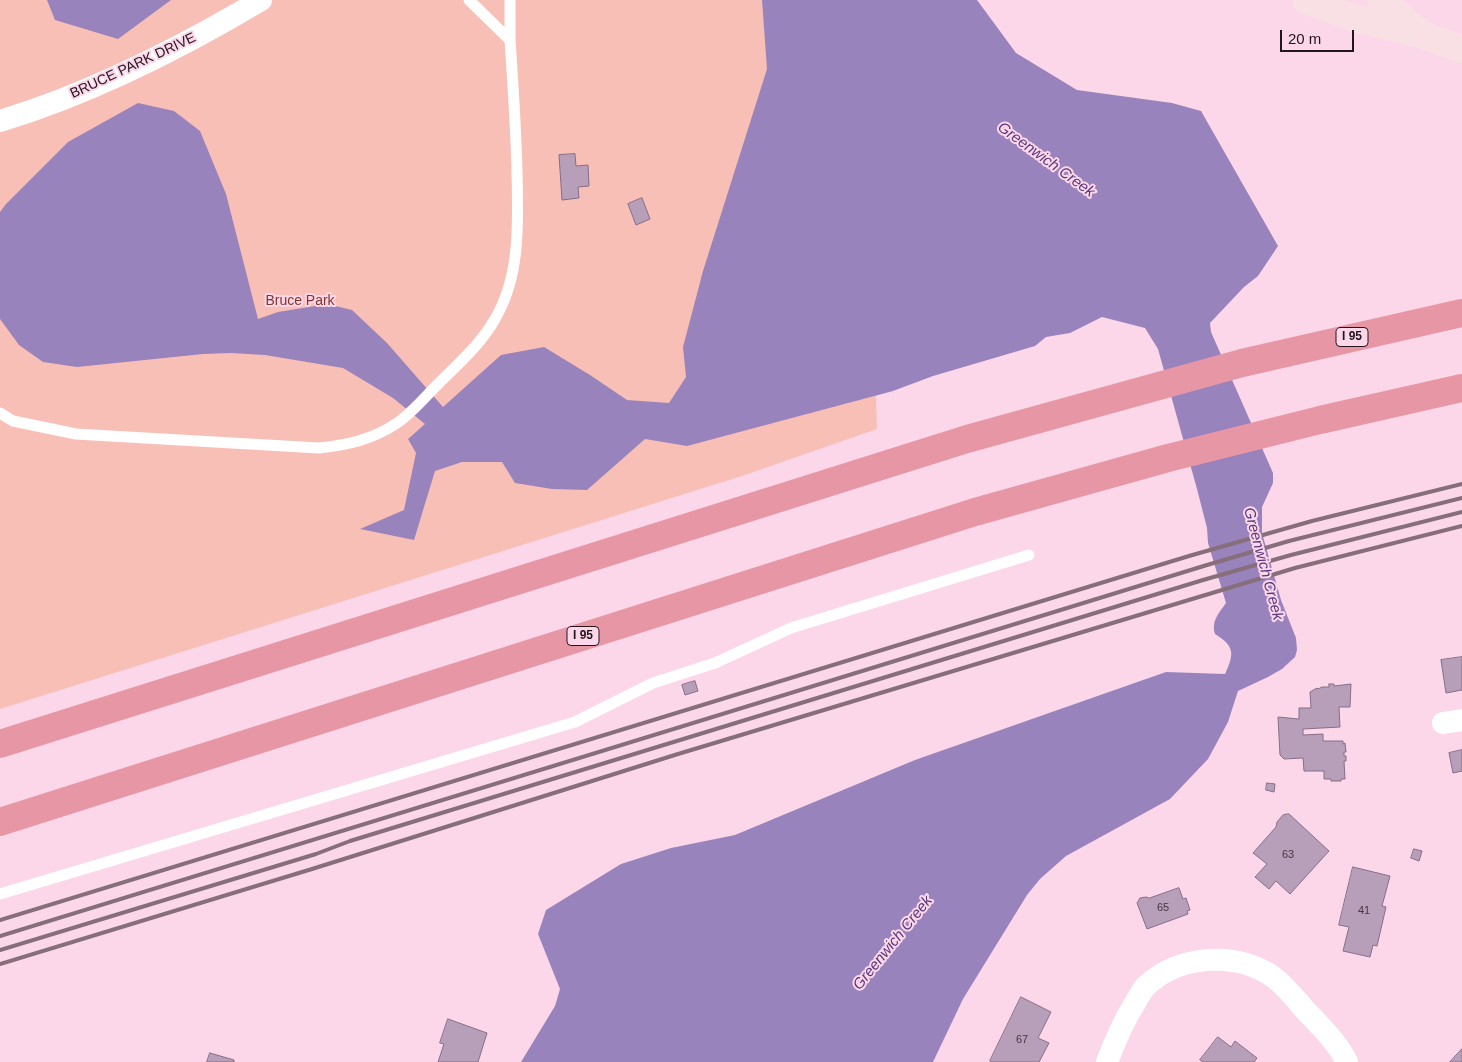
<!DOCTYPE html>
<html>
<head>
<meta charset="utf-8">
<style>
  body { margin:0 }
  #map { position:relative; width:1462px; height:1062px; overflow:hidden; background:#fbd7e9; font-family:Arial,sans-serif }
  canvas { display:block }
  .scale { position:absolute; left:1280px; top:30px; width:74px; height:22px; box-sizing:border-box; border:2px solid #22151c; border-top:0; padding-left:6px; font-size:15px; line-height:18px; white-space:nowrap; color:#22151c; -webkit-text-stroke:4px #fbd7e9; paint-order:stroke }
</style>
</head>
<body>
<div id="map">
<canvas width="1462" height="1062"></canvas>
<div class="scale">20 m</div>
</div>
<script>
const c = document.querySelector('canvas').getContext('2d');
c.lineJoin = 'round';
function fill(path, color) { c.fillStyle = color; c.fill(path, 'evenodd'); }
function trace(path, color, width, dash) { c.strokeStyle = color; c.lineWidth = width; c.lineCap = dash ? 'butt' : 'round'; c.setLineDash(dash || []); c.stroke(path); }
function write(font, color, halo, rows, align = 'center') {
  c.font = font + ' Arial,sans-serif'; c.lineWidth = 4; c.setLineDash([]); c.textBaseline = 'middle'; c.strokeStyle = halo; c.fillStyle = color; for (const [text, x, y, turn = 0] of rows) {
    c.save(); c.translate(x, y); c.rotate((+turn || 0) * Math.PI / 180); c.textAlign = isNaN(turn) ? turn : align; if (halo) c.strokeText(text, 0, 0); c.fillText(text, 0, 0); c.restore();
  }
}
const green = new Path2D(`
  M0,0H863L877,429L745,475L0,709Z`);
const water = new Path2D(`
  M47,0H171L118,39L55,20Z
  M762,0H977L1016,53L1077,90L1172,103L1201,111L1278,246L1258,276L1244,287L1210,323L1211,332L1273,473V483L1262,507V533L1281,600L1296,638L1297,650L1295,657L1282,669L1268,677L1238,691L1228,722L1208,759L1170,799L1066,856L1040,879L1027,895L963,999L933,1062H521L555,1006L560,989L538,934L546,910L621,864L671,848L735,835L915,760L1166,672L1225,674C1235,653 1234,646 1215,634C1211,621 1219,613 1226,603L1208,543L1207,528L1197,489L1158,349L1145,328L1102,317L1070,333L1046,337L1035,346L933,376L893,391L687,446L645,439L587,490L552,489L515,483L502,462H462L435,471L414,540L360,529L404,510L416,453L408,439L425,424L393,398L343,368L265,355L231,353L203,354L77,367L43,362L19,345L0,319V212L6,204L68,142L138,103L174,111L200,131L226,194L258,319L278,312L327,304L352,310L387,343L443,407L501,355L544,347L590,375L627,400L669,403L686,377L683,347L703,271L767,69Z`);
const building = new Path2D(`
  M575,154L576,166L588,165L589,186L578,187L579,198L562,200L559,155Z
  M642,198L650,219L636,225L628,204Z
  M1462,657V690L1446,693L1441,660Z
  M695,681L698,691L685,695L682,685Z
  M1329,684H1334V686L1351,684L1350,707H1339L1340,727L1303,729V735L1323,734V741H1343V744L1345,743L1346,752H1344V756H1346V761H1344L1345,779H1341V781H1331V779H1324V771H1304L1303,758L1284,759L1280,755L1278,717L1299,719V708H1311L1310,692L1317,688L1318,689L1322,687H1329Z
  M1462,750V771L1453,773L1449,753Z
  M1267,783L1275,784L1274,792L1266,790Z
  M1289,814L1329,851L1290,894L1276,881L1269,889L1255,877L1267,864L1253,853L1276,827L1277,822L1283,815Z
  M1414,849L1422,851L1419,861L1411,858Z
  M1353,867L1390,876L1382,906L1386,907L1377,946L1373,945L1370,957L1343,951L1349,927L1339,925Z
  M1179,888L1183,899L1186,898L1190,910L1187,911L1188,914L1147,929L1137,903L1140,898L1146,897L1149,898Z
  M1021,997L1051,1012L1038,1038L1049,1043L1039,1062H992L990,1061Z
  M448,1019L487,1033L478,1062H438L444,1044L440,1043Z
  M1218,1037L1231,1047L1235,1041L1257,1058L1254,1062H1203L1200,1060Z
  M1462,1049V1062H1450Z
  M210,1053L234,1060V1062H207Z`);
const service = new Path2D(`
  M510,0V40
  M0,413L13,421L76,434L319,448C347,445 372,440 397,423C412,413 425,397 438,384C458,364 481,344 495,319C521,275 518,221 517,172C516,127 513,84 510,40L469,0
  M0,894L575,722L653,683L715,663L791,628L1029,555`);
const minor = new Path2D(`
  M0,121C92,93 179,49 261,0
  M1443,723L1462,720
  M1107,1062C1115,1041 1123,1022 1135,1003C1138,998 1141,992 1145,987C1178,955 1234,951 1272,976C1285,985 1296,1000 1307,1012C1321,1027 1338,1043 1347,1062`);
const secondary = new Path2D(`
  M1306,0L1358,19L1420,34L1462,49
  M1381,0L1417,31`);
const motorway = new Path2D(`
  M0,744L967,439L1242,363L1462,313
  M0,822L975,512L1168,458L1320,420L1462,388`);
const rail = new Path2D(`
  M0,920L1189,556L1312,521L1462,484
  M0,936L1207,565L1289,541L1462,498
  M0,950L316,854L350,841L1203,580L1291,555L1462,512
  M0,964L312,869L678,754L1295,568L1462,526`);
const numberNames = [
  ["63",1288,855],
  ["65",1163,908],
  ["41",1364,911],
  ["67",1022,1040]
];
const shields = [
  [1352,337,32],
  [583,636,32]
];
const shieldNames = [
  ["I 95",1352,337],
  ["I 95",583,636]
];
const streetNames = [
  ["BRUCE PARK DRIVE",133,66,-25]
];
const parkNames = [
  ["Bruce Park",300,301]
];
const waterNames = [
  ["Greenwich Creek",1046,160,36],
  ["Greenwich Creek",1263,564,75],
  ["Greenwich Creek",893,943,-51]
];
fill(green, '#f8bfb6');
fill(water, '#9983bc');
fill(building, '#b79eb9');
trace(building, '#866e88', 1);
trace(service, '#fff', 11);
trace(minor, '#fff', 22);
trace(secondary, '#f8e0e4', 28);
trace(motorway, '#e796a6', 28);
trace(rail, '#866e7a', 4);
write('11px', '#473743', null, numberNames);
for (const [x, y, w] of shields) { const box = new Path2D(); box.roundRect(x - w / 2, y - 9.5, w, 19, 4); c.fillStyle = '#fbd7e9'; c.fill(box); trace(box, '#22151c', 1); }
write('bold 12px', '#22151c', null, shieldNames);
write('14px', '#22151c', '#fbd7e9', streetNames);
write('14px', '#87342a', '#fbd7e9', parkNames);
write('italic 15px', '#56377e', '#fbd7e9', waterNames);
</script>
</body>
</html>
